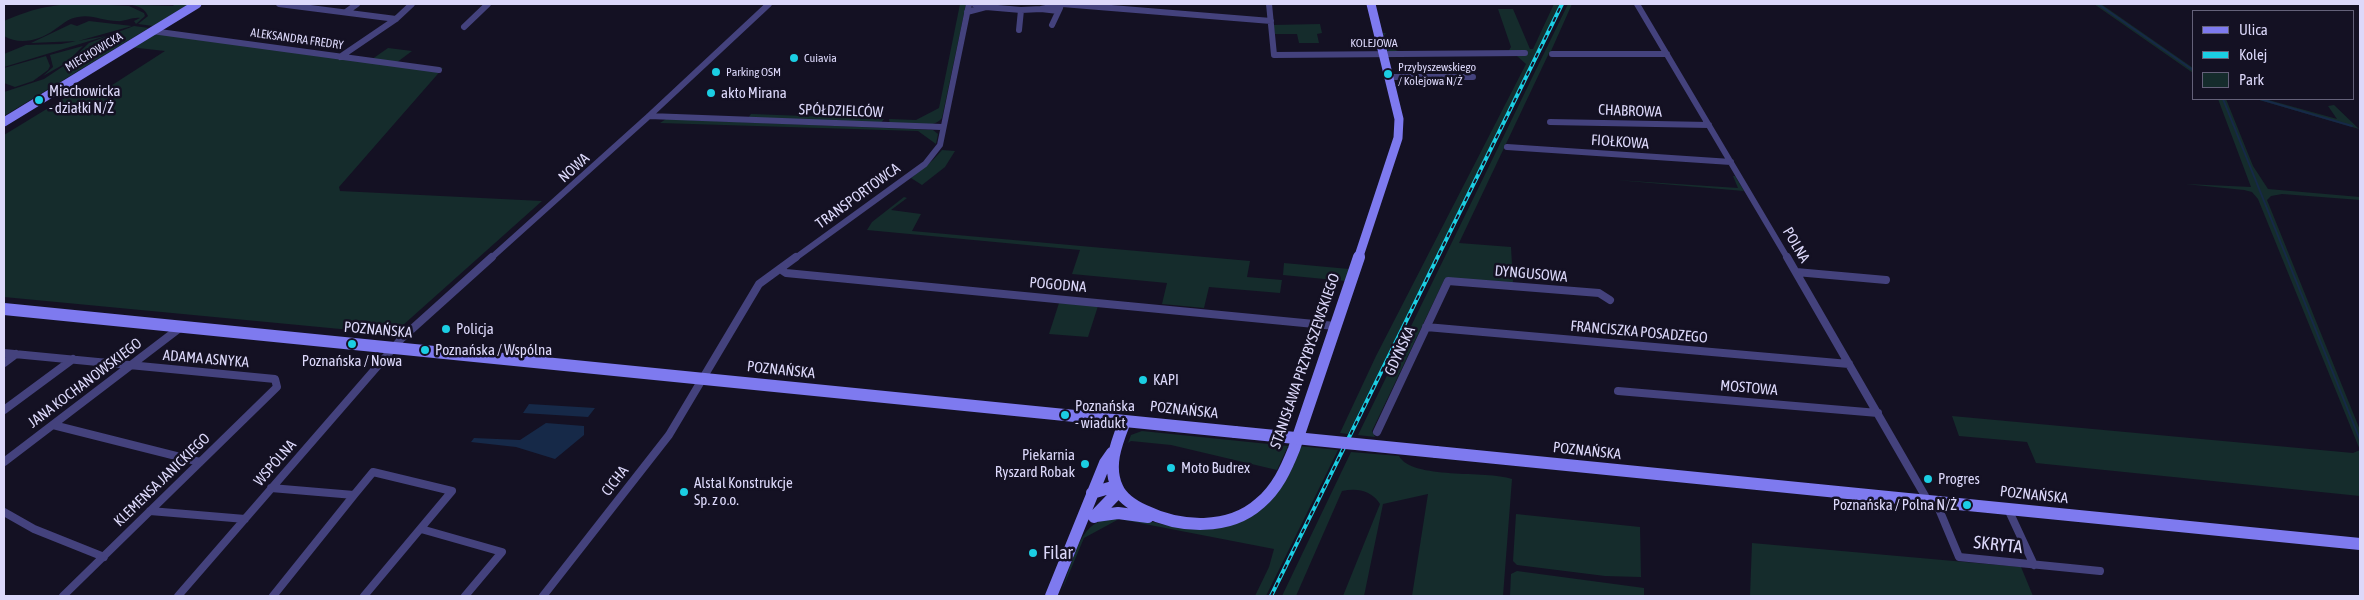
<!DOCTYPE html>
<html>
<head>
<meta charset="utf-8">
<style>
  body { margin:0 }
  #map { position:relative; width:2364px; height:600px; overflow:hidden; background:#141123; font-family:"Asap Condensed",sans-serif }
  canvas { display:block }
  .frame { position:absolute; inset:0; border:5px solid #dcd8fa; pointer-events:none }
  .legend { position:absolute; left:2192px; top:10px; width:162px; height:90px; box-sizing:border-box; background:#141123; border:1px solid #646179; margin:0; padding:6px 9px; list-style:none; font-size:15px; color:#dcd8fa }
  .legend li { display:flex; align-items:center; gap:10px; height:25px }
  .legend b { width:25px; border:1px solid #646179 }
</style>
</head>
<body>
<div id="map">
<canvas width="2364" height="600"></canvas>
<div class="frame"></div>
<ul class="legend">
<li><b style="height:6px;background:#7e7aef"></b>Ulica</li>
<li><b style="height:6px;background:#1bcee3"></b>Kolej</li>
<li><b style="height:14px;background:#152c2c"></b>Park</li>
</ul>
</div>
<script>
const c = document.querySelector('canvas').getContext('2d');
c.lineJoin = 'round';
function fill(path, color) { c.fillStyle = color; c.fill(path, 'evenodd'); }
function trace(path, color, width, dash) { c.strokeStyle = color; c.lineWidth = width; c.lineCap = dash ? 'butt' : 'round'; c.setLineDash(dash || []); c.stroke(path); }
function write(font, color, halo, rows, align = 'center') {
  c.font = font + ' "Asap Condensed",sans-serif'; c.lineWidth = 5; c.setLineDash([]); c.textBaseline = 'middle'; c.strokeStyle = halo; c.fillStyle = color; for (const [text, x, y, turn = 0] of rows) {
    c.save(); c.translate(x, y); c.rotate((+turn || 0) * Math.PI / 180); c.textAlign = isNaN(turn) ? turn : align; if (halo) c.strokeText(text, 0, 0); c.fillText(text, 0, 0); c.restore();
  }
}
const green = new Path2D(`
  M89,4L129,6L144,13L145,16L136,24L134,21L140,18C132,17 124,22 117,21C103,21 92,14 78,17C68,18 62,25 54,30C39,41 19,45 4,36V21C37,7 53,4 89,4Z
  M109,4L173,6L175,4H189L153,26L138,24L148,16C143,2 122,4 109,4Z
  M960,4H966L942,118C932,131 904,124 890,124L889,119L916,120L939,108Z
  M1554,4H1561L1348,434L1340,433L1376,356L1526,64L1517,56L1424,55L1532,54L1388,53L1383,33H1386L1384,36L1390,48L1398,51L1508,52L1511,47L1498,9H1513L1530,49H1533Z
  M1568,4H1572L1551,51L1659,53H1549L1459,243L1511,247L1513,283L1445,278L1372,431L1375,437L1358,435Z
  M2094,4H2101L2193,68V73Z
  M89,21L132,26L78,41L31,43L71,24L77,26Z
  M1320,24L1322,33L1317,34L1319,43H1299L1297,34H1275L1273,25Z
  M134,26L149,28L4,116V92L44,79L68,63L89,43Z
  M151,33L368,62L388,48L412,51L396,63L443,68L339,187L340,191L542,201L393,334L4,297V135L68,96L92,98L165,51L129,47Z
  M106,36L4,67V54L26,45L61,44Z
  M83,46L66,63L43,76L53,67L50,55Z
  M46,56L50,66L48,70L33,81L15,87L4,83V68Z
  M2218,99H2226L2253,166L2268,189L2360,197V200L2282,194L2271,196L2267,200L2360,430V496L2036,463L2027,442L1959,436L1952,416L2353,453L2360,450L2258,199L2252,192L2244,190L2185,184L2251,187Z
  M2256,99H2265L2337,119L2328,106L2334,105L2359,129Z
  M751,114L884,119L881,123L748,118Z
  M666,119L933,130L938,134L936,144L918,131L660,123Z
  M942,150L955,151L945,167L922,185L911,178L933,160Z
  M1733,176H1735L1744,191L1616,180L1738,188Z
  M904,197L907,198L891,210L921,214L912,231L1250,261L1247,277L1282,280L1280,293L1209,287L1204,308L1162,304L1167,283L1072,274L1080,250L867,230L872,222Z
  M1284,263L1349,269L1345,281L1283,275Z
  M1059,303L1098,306L1088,337L1049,334Z
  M1142,431L1288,446L1277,470L1171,445L1131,441L1128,443L1131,435Z
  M1299,446L1338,450L1266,596H1255L1269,567L1274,549L1119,519L1084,538L1062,590C1079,545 1080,509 1139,519C1154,522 1170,527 1185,527C1203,528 1224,522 1242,519Z
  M1351,452L1399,456C1412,480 1486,470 1512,479L1503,596H1412L1428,494L1383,504L1364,596H1343L1380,504C1371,490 1357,488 1342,491L1296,596H1282Z
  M1516,514L1640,527L1641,577L1605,576L1517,565L1513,561Z
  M1752,543L2021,567L2033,596H1750Z
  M1517,571L1644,588V596H1510L1511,574Z`);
const water = new Path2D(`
  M529,404L595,408L588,417L523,413Z
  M546,423L584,426V435L555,459L516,447L471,442L474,438L520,440Z`);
const stream = new Path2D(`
  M2098,4L2193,70
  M2223,99L2360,440
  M2260,99L2352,126`);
const streetFar1 = new Path2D(`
  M279,4L396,19
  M1062,4L1271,21
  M1269,4L1274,55L1525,53
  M1637,4L1788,259
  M986,7L1021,10
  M1058,11L1041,9L1061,5
  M346,12L357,4
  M967,12L986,7L974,4
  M1052,25L1060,8
  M464,27L488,4
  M1019,30L1021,10L1041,9
  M152,31L439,70
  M1552,54H1667
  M340,57L396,19L412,4
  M1389,77H1473
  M649,116L942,127
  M1550,122L1709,125
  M1507,147L1731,162
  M490,259L649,116L769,4
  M794,259L925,164L940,145L969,4`);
const street = new Path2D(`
  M1787,257L1928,501
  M780,269L786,273L1335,326
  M1796,272L1886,280
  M1426,327L1849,364
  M4,353L275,379L277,387L63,596
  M4,363L16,354
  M1618,391L1878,413
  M4,410L73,359
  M53,425L200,462
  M1377,432L1448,281L1599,293L1610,300
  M4,462L181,327
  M271,488L354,495L273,596
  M354,495L373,472L452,491L364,596
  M1936,502L1959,557L2100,571
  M2008,509L2034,565
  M150,511L245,519
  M4,512L34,529L104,557
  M421,529L502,552L465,596
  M178,596L402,338L492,257
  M543,596L669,435L759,284L796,257`);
const secondaryFar1 = new Path2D(`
  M4,122L197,4
  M1358,259L1398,138L1399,119L1371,4`);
const secondary = new Path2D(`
  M4,309L1235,432
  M1125,421C1117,442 1107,465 1117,487C1122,499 1134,506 1145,511C1180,528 1229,531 1260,503C1277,489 1286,469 1294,449L1359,257
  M1436,452L2360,544
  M1092,493L1116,486
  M1096,516L1118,513L1148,517
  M1094,517L1119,491
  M1051,596L1105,463L1112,453`);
const rail = new Path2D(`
  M1271,596L1562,4`);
const secondaryBridge = new Path2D(`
  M1235,432L1436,452`);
const markers = [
  [794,58,5,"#1bcee3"],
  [716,72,5,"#1bcee3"],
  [1388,74,5,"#1bcee3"],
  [711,93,5,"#1bcee3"],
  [39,100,5,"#1bcee3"],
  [446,329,5,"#1bcee3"],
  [352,344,5,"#1bcee3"],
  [425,350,5,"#1bcee3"],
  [1143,380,5,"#1bcee3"],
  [1065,415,5,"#1bcee3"],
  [1085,464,5,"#1bcee3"],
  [1171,468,5,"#1bcee3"],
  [1928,479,5,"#1bcee3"],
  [684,492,5,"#1bcee3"],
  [1967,505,5,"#1bcee3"],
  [1033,553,5,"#1bcee3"]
];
const farStreetnames = [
  ["ALEKSANDRA FREDRY",297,39,8],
  ["KOLEJOWA",1374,43],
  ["MIECHOWICKA",94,52,-31]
];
const farPoinames = [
  ["Cuiavia",804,58],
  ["Przybyszewskiego",1398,67],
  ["/ Kolejowa N/Ż",1398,81],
  ["Parking OSM",726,72]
];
const poiNames = [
  ["Miechowicka",49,91],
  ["- działki N/Ż",49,108],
  ["akto Mirana",721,93],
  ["Policja",456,329],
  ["Poznańska / Wspólna",435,350],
  ["Poznańska / Nowa",352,361,"center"],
  ["KAPI",1153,380],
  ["Poznańska",1075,406],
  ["- wiadukt",1075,423],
  ["Piekarnia",1075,455,"right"],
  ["Ryszard Robak",1075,472,"right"],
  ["Moto Budrex",1181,468],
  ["Progres",1938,479],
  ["Alstal Konstrukcje",694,483],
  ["Sp. z o.o.",694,500],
  ["Poznańska / Polna N/Ż",1957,505,"right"]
];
const streetNames = [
  ["SPÓŁDZIELCÓW",841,111,2],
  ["CHABROWA",1630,111,2],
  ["FIOŁKOWA",1620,142,4],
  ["NOWA",574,168,-42],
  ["TRANSPORTOWCA",858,196,-36],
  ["POLNA",1796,245,59],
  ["DYNGUSOWA",1531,274,5],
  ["POGODNA",1058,285,5],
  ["POZNAŃSKA",378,330,5],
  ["FRANCISZKA POSADZEGO",1639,332,5],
  ["GDYŃSKA",1400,351,-65],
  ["ADAMA ASNYKA",206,359,5],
  ["STANISŁAWA PRZYBYSZEWSKIEGO",1305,361,-71],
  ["POZNAŃSKA",781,370,6],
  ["JANA KOCHANOWSKIEGO",85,383,-37],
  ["MOSTOWA",1749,388,5],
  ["POZNAŃSKA",1184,410,6],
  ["POZNAŃSKA",1587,451,6],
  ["WSPÓLNA",275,463,-49],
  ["KLEMENSA JANICKIEGO",162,480,-44],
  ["CICHA",615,481,-52],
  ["POZNAŃSKA",2034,495,6]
];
const nearStreetnames = [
  ["SKRYTA",1998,545,6]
];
const nearPoinames = [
  ["Filar",1043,553]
];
fill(green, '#152c2c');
fill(water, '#162948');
trace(stream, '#162948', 2);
trace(streetFar1, '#44427d', 6);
trace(street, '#44427d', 8);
trace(secondaryFar1, '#7e7aef', 9);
trace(secondary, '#7e7aef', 12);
trace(rail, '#1bcee3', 4);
trace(rail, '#141123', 2, [5]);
trace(secondaryBridge, '#7e7aef', 12);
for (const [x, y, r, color] of markers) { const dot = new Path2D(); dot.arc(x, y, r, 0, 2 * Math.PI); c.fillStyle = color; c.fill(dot); trace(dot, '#141123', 2); }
write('12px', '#dcd8fa', '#141123', farStreetnames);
write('12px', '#dcd8fa', '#141123', farPoinames, 'left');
write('15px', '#dcd8fa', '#141123', poiNames, 'left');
write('15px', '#dcd8fa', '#141123', streetNames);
write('18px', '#dcd8fa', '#141123', nearStreetnames);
write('18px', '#dcd8fa', '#141123', nearPoinames, 'left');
</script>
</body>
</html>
